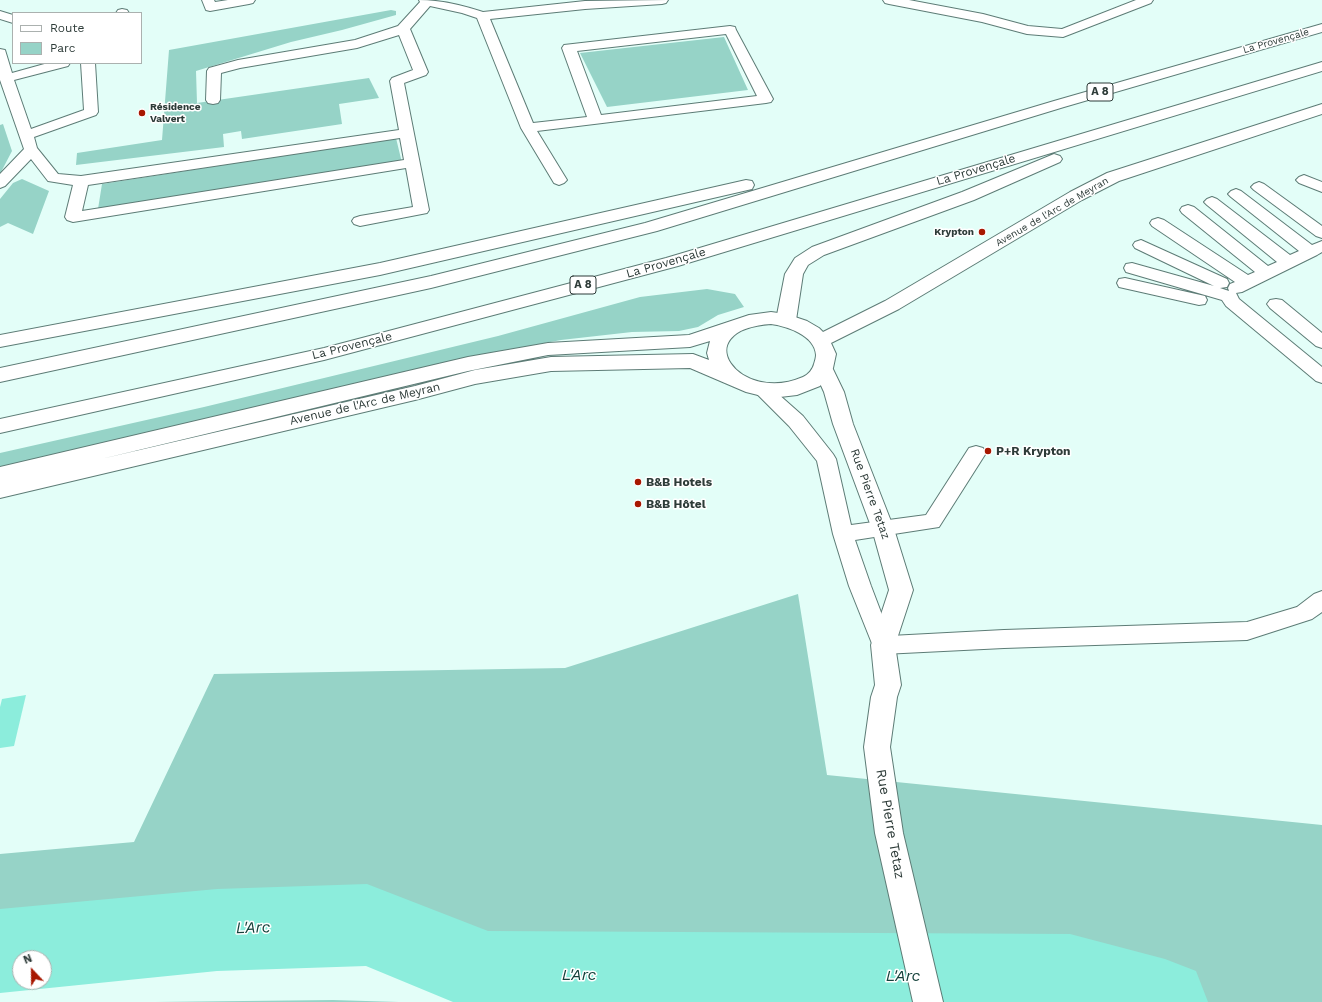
<!DOCTYPE html>
<html>
<head>
<meta charset="utf-8">
<style>
  body { margin:0 }
  #map { position:relative; width:1322px; height:1002px; overflow:hidden; background:#e3fef8; font-family:"Work Sans",sans-serif }
  canvas { display:block }
  .legend { position:absolute; left:12px; top:12px; width:130px; height:52px; box-sizing:border-box; background:#fff; border:1px solid #abb1af; margin:0; padding:5px 7px; list-style:none; font-size:12px; color:#2d3b38 }
  .legend li { display:flex; align-items:center; gap:8px; height:20px }
  .legend b { width:20px; border:1px solid #abb1af }
  .north { position:absolute; left:12px; top:950px; width:40px; height:40px; box-sizing:border-box; background:#fff; border:1px solid #abb1af; border-radius:50%; rotate:338deg; font-size:11px; font-weight:700; line-height:16px; text-align:center; color:#2d3b38 }
  .north::after { content:''; display:block; margin:auto; width:14px; height:18px; background:#a71700; clip-path:polygon(50% 0,100% 100%,50% 72%,0 100%) }
</style>
</head>
<body>
<div id="map">
<canvas width="1322" height="1002"></canvas>
<ul class="legend">
<li><b style="height:5px;background:#fff"></b>Route</li>
<li><b style="height:11px;background:#96d3c7"></b>Parc</li>
</ul>
<div class="north">N</div>
</div>
<script>
const c = document.querySelector('canvas').getContext('2d');
c.lineJoin = 'round';
function fill(path, color) { c.fillStyle = color; c.fill(path, 'evenodd'); }
function trace(path, color, width, dash) { c.strokeStyle = color; c.lineWidth = width; c.lineCap = dash ? 'butt' : 'round'; c.setLineDash(dash || []); c.stroke(path); }
function write(font, color, halo, rows, align = 'center') {
  c.font = font + ' "Work Sans",sans-serif'; c.lineWidth = 3; c.setLineDash([]); c.textBaseline = 'middle'; c.strokeStyle = halo; c.fillStyle = color; for (const [text, x, y, turn = 0] of rows) {
    c.save(); c.translate(x, y); c.rotate((+turn || 0) * Math.PI / 180); c.textAlign = isNaN(turn) ? turn : align; if (halo) c.strokeText(text, 0, 0); c.fillText(text, 0, 0); c.restore();
  }
}
const green = new Path2D(`
  M391,10L396,11V15L342,30L291,42L196,71L197,103L369,78L379,98L339,104L342,124L242,139L241,131L223,134L224,147L76,165L77,153L162,140L169,50Z
  M724,37L748,90L607,107L580,53Z
  M3,124L12,151L0,174V125Z
  M396,138L402,163L98,209L102,184Z
  M22,179L49,191L33,234L8,223L0,227V199L13,183Z
  M707,289L735,294L744,307L718,315L698,327L679,331L632,332L561,340L492,353L0,467V453L204,407L498,336L640,297Z
  M798,594L827,775L1322,825V1002H1165L1069,977L488,974L367,925L0,954V854L134,842L214,674L565,668Z
  M333,1000L399,1002H155Z`);
const water = new Path2D(`
  M26,695L14,746L0,748V707L2,699Z`);
const river = new Path2D(`
  M367,884L488,931L1070,934L1165,959L1196,971L1208,1002H453L366,966L217,971L0,993V909L217,889ZM20,958H44V982H20Z`);
const service = new Path2D(`
  M202,0H214L215,2L228,0H255L253,3L249,4L210,11L206,10Z
  M419,0C441,0 462,5 483,12L585,1L668,0L666,3L662,4L585,9L490,19L533,123L587,117L562,48L564,45L730,26L735,27L736,30L773,99L771,102L766,103L537,131L567,180L564,183L559,185L554,183L521,128L477,18L462,13L430,6L410,29L428,72L426,75L404,83L429,210L427,213L360,226L354,224L352,221L354,218L360,216L413,207L406,168L73,222L67,220L65,217L73,185L48,181L31,159L5,186L0,188V174L24,149L0,80V49L5,50L12,73L48,63H70L68,66L14,80L31,129L84,110L81,63H95L98,112L96,115L34,137L37,148L58,174L81,176L399,130L390,81L392,78L413,70L399,35L357,48L240,68L221,73L220,100L218,103L213,104L208,103L206,100L207,71L209,68L238,60L355,40L398,26L420,2ZM726,34L757,96L601,115L577,51ZM400,138L404,160L82,211L88,185Z
  M883,0H909L983,14L1028,26L1062,29L1136,0H1153L1151,3L1063,37L1027,34L982,22L889,4L885,3Z
  M122,9L127,10L129,13H116L118,10Z
  M0,11L13,15V23L0,19Z
  M1304,175L1322,182V192L1299,183L1296,180L1299,177Z
  M1259,182L1264,184L1322,226V238L1316,236L1254,190L1251,187L1254,184Z
  M1236,189L1241,191L1312,245L1322,241V252L1317,255L1242,292L1236,293L1239,299L1322,367V383L1316,381L1226,306L1222,300L1126,272L1124,268L1126,264L1132,263L1214,286L1135,248L1133,245L1135,242L1141,240L1227,279L1229,283L1227,287L1220,288L1229,291L1228,288L1230,284L1235,282L1152,226L1150,223L1152,220L1158,218L1164,220L1248,275L1255,272L1182,213L1180,210L1182,207L1188,205L1194,207L1268,266L1277,262L1207,205L1204,202L1207,199L1212,197L1217,199L1290,255L1299,251L1231,197L1228,194L1231,191Z
  M1125,278L1205,296L1207,300L1205,304L1199,305L1119,287L1117,283L1119,279Z
  M1276,299L1282,300L1322,333V348L1316,346L1270,308L1267,304L1270,300Z
  M762,383L768,385L803,416L833,454L836,459L851,525L926,515L969,448L976,446L983,448L986,453L939,527L855,540L871,586L890,636L1004,630L1247,622L1297,607L1314,594L1322,591V612L1312,619L1247,640L1004,648L883,654L875,651L849,586L833,534L817,461L789,426L756,393L753,389L756,385Z`);
const tertiary = new Path2D(`
  M823,361L830,363L844,392L853,424L894,529L913,590L895,645L901,685L897,697L890,747L903,833L943,1002H913L875,833L864,747L871,697L875,685L871,645L889,590L872,529L833,424L824,392L813,368L816,363Z`);
const secondary = new Path2D(`
  M1322,104V114L1119,181L1082,200L899,309L831,343L836,354L833,368L830,373L820,386L797,395L780,397L762,396L746,392L690,368L551,371L475,384L415,400L0,498V467L468,357L548,343L689,335L749,315L771,312L786,314L807,321L819,328L823,332L885,301L1070,192L1107,173ZM771,324C786,326 815,335 816,355C816,357 815,361 814,364C813,369 808,375 803,377C739,405 685,330 771,324ZM710,341L707,353L709,360L693,354L551,357L475,370L415,386L101,459L468,371L548,355L690,347Z`);
const motorway = new Path2D(`
  M1322,24V32L1064,107L657,231L431,288L0,382V368L431,276L645,223L1054,101Z
  M1322,62V71L678,266L324,360L0,433V419L324,348L666,258Z
  M1054,154L1060,156L1062,159L1060,162L974,200L824,255L808,265L803,274L796,320L793,324L786,326L779,324L776,320L785,274L795,258L812,247L962,192Z
  M746,180L752,181L754,185L752,189L380,275L0,347V335L380,263Z`);
const markers = [
  [142,113,4,"#a71700"],
  [982,232,4,"#a71700"],
  [988,451,4,"#a71700"],
  [638,482,4,"#a71700"],
  [638,504,4,"#a71700"]
];
const farStreetnames = [
  ["La Provençale",1276,41,-16],
  ["Avenue de l'Arc de Meyran",1052,212,-30]
];
const farPoinames = [
  ["Résidence",150,107],
  ["Valvert",150,119],
  ["Krypton",974,232,"right"]
];
const shields = [
  [1100,92,26],
  [583,285,26]
];
const shieldNames = [
  ["A 8",1100,92],
  ["A 8",583,285]
];
const streetNames = [
  ["La Provençale",976,170,-17],
  ["La Provençale",666,263,-16],
  ["La Provençale",352,346,-14],
  ["Avenue de l'Arc de Meyran",365,404,-13],
  ["Rue Pierre Tetaz",870,494,70]
];
const poiNames = [
  ["P+R Krypton",996,451],
  ["B&B Hotels",646,482],
  ["B&B Hôtel",646,504]
];
const nearStreetnames = [
  ["Rue Pierre Tetaz",890,824,80]
];
const nearWaternames = [
  ["L'Arc",253,928,-2],
  ["L'Arc",579,975],
  ["L'Arc",903,976]
];
fill(green, '#96d3c7');
fill(water, '#8ceddc');
fill(river, '#8ceddc');
trace(service, '#5d7c76', 2);
trace(tertiary, '#5d7c76', 2);
trace(secondary, '#5d7c76', 2);
trace(motorway, '#5d7c76', 2);
fill(service, '#fff');
fill(tertiary, '#fff');
fill(secondary, '#fff');
fill(motorway, '#fff');
for (const [x, y, r, color] of markers) { const dot = new Path2D(); dot.arc(x, y, r, 0, 2 * Math.PI); c.fillStyle = color; c.fill(dot); trace(dot, '#fff', 1.5); }
write('10px', '#2d3b38', '#fff', farStreetnames);
write('bold 10px', '#2d3b38', '#fff', farPoinames, 'left');
for (const [x, y, w] of shields) { const box = new Path2D(); box.roundRect(x - w / 2, y - 9, w, 18, 3); c.fillStyle = '#fff'; c.fill(box); trace(box, '#2d3b38', 1); }
write('bold 11px', '#2d3b38', null, shieldNames);
write('12px', '#2d3b38', '#fff', streetNames);
write('bold 12px', '#2d3b38', '#fff', poiNames, 'left');
write('14px', '#2d3b38', '#fff', nearStreetnames);
write('italic 16px', '#14413b', '#fff', nearWaternames);
</script>
</body>
</html>
